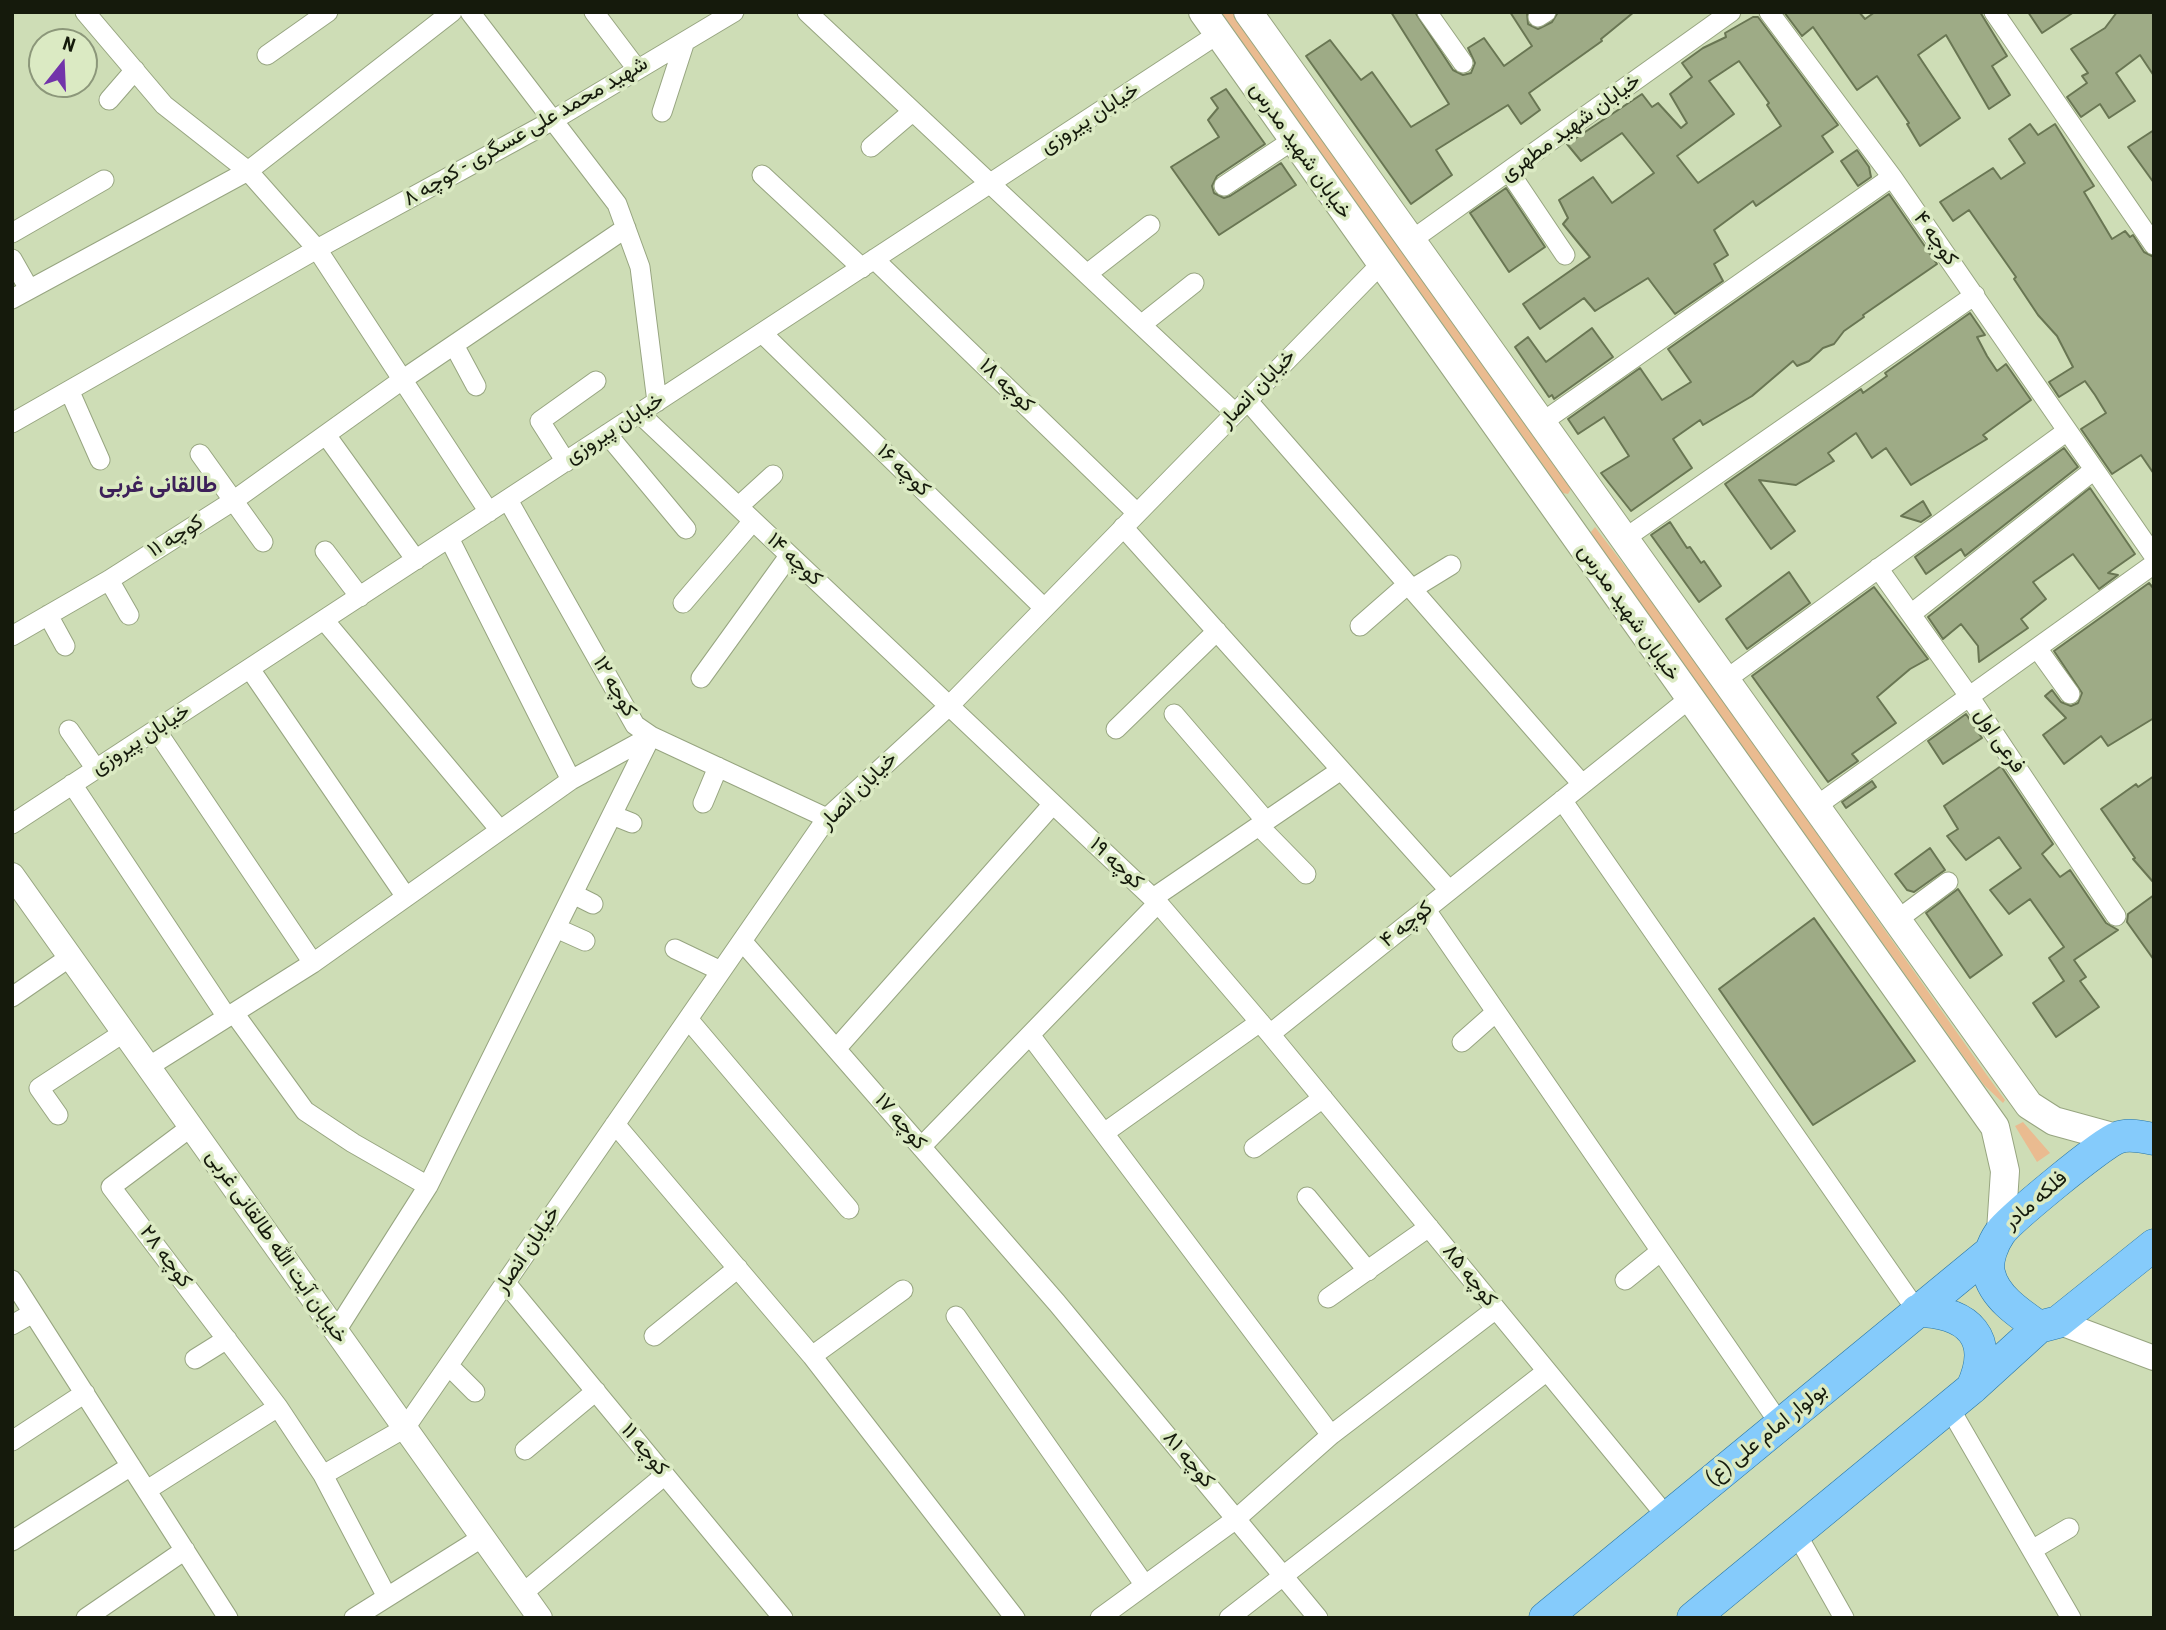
<!DOCTYPE html>
<html>
<head>
<meta charset="utf-8">
<style>
  body { margin:0 }
  #map { position:relative; width:2166px; height:1630px; overflow:hidden; background:#ceddb6; font-family:"Roboto Condensed",sans-serif }
  canvas { display:block }
  .frame { position:absolute; inset:0; border:14px solid #151a0c; pointer-events:none }
  .north { position:absolute; left:28px; top:28px; width:70px; height:70px; box-sizing:border-box; background:#dbeac3; border:2px solid #8c977a; border-radius:50%; rotate:18deg; font-size:19px; font-weight:700; line-height:28px; text-align:center; color:#151a0c }
  .north::after { content:''; display:block; margin:auto; width:24px; height:32px; background:#7234aa; clip-path:polygon(50% 0,100% 100%,50% 72%,0 100%) }
</style>
</head>
<body>
<div id="map">
<canvas width="2166" height="1630"></canvas>
<div class="frame"></div>
<div class="north">N</div>
</div>
<script>
const c = document.querySelector('canvas').getContext('2d');
c.lineJoin = 'round';
function fill(path, color) { c.fillStyle = color; c.fill(path, 'evenodd'); }
function trace(path, color, width, dash) { c.strokeStyle = color; c.lineWidth = width; c.lineCap = dash ? 'butt' : 'round'; c.setLineDash(dash || []); c.stroke(path); }
function write(font, color, halo, rows, align = 'center') {
  c.font = font + ' "Roboto Condensed",Vazirmatn,sans-serif'; c.lineWidth = 7; c.setLineDash([]); c.textBaseline = 'middle'; c.strokeStyle = halo; c.fillStyle = color; for (const [text, x, y, turn = 0] of rows) {
    c.save(); c.translate(x, y); c.rotate((+turn || 0) * Math.PI / 180); c.textAlign = isNaN(turn) ? turn : align; if (halo) c.strokeText(text, 0, 0); c.fillText(text, 0, 0); c.restore();
  }
}
const green = new Path2D(`
  M1221,12H1233L1265,57L1563,478L1571,489L1568,494L1563,493Z
  M1595,527L1672,628L1989,1078L2005,1100L2003,1103L1984,1085L1593,537L1591,532Z
  M2023,1122L2050,1153L2037,1162L2015,1126Z`);
const building = new Path2D(`
  M1391,12H1415L1453,70L1463,75L1471,73L1475,63L1468,48L1484,38L1504,66L1532,46L1510,12H1527L1528,24L1538,29L1552,22L1558,12H1634L1601,39L1602,41L1529,93L1540,110L1521,124L1508,105L1436,150L1452,175L1411,204L1306,56L1330,40L1361,80L1372,72L1411,127L1449,104Z
  M1784,12H1859L1865,19L1875,12H1980L2007,56L1992,66L2010,95L1989,109L1946,35L1918,55L1960,118L1920,146L1907,124L1909,123L1877,76L1857,90L1813,27L1802,36Z
  M2028,12H2074L2042,33Z
  M2117,12H2154V76L2140,55L2116,73L2135,101L2109,118L2100,104L2081,117L2067,97L2087,83L2082,76L2088,73L2071,49L2105,28Z
  M1753,17H1758L1838,125L1822,136L1833,152L1756,206L1753,201L1714,230L1728,255L1714,264L1723,281L1675,314L1648,278L1595,311L1584,298L1540,329L1523,304L1590,257L1563,224L1568,218L1559,200L1593,177L1612,203L1654,173L1622,133L1581,161L1567,144L1642,94L1652,107L1658,103L1681,128L1687,123L1670,94L1692,77L1682,63L1703,48L1726,37L1725,33ZM1739,61L1769,103L1767,105L1781,126L1698,183L1677,156L1734,114L1709,81Z
  M1226,89L1265,144L1217,176L1212,186L1214,193L1224,198L1230,196L1281,163L1296,185L1219,235L1171,167L1219,137L1208,120L1218,108L1211,98Z
  M2030,124L2038,135L2055,124L2094,186L2084,192L2112,239L2125,231L2130,237L2133,235L2144,252L2154,257V474L2141,455L2112,474L2081,429L2106,413L2095,395L2085,381L2059,397L2049,382L2073,367L2057,336L2038,315L2014,279L2016,277L1969,210L1953,221L1940,202L1993,168L2001,179L2025,163L2009,139Z
  M2154,130V183L2128,147Z
  M1857,150L1869,167L1871,177L1858,186L1841,161Z
  M1506,188L1545,247L1509,272L1470,213Z
  M1889,194L1937,264L1863,315L1864,317L1844,331L1834,344L1823,348L1809,361L1797,366L1793,361L1752,396L1703,425L1700,420L1673,439L1692,468L1631,511L1601,473L1629,456L1604,417L1578,434L1568,419L1640,368L1662,400L1691,382L1668,349Z
  M1970,313L1985,335L1977,337L1987,356L1997,371L2006,364L2031,400L1983,435L1987,439L1911,485L1886,448L1872,458L1856,433L1828,453L1834,461L1796,485L1759,480L1795,531L1771,549L1725,484L1861,389L1863,393L1887,376L1885,373Z
  M1592,328L1613,357L1554,399L1552,395L1549,397L1515,347L1528,337L1546,362Z
  M2064,448L2078,467L1965,556L1961,549L1926,574L1915,557Z
  M2090,488L2135,554L2108,573L2118,575L2099,589L2073,554L2033,582L2046,599L2021,619L2028,628L1979,662L1978,646L1961,624L1943,639L1928,617Z
  M1923,501L1931,515L1921,522L1901,516Z
  M1670,522L1687,548L1690,547L1701,563L1704,561L1721,586L1699,602L1651,535Z
  M1789,572L1810,603L1747,649L1726,619Z
  M2149,583L2154,589V718L2108,746L2101,736L2064,764L2043,735L2066,718L2045,696L2052,690L2061,702L2071,706L2078,703L2082,693L2054,651Z
  M1874,587L1928,659L1910,669L1877,697L1896,723L1852,754L1858,761L1828,782L1752,676Z
  M1966,714L1982,738L1943,764L1928,741Z
  M2001,766L2053,844L2042,854L2060,877L2070,870L2106,923L2118,930L2074,960L2086,977L2080,981L2099,1007L2056,1037L2033,1003L2064,981L2049,958L2064,947L2030,899L2009,914L1990,890L2021,868L1999,837L1966,860L1947,836L1958,829L1944,806Z
  M2154,776V883L2133,859L2135,858L2101,809L2136,784L2138,787Z
  M1872,781L1876,787L1846,808L1842,802Z
  M1930,848L1945,870L1914,892L1907,890L1895,874Z
  M1958,889L2002,955L1970,978L1926,913Z
  M2154,895V960L2127,922L2128,914Z
  M1814,918L1915,1061L1813,1125L1719,989Z`);
const minor = new Path2D(`
  M85,12L164,105L248,171L317,249L489,512
  M470,12L617,204L640,267L657,402
  M594,12L637,69
  M807,12L1235,413
  M1427,12L1463,63
  M1769,12L1892,177L2154,556
  M1994,12L2154,245
  M1538,17L1546,12
  M267,55L328,12
  M109,100L135,70
  M662,112L684,44
  M871,147L912,112
  M1510,173L1565,255
  M762,175L862,268
  M1224,186L1293,140
  M12,233L104,180
  M1409,242L1731,12
  M12,259L29,289
  M874,259L1137,513
  M1087,274L1150,225
  M12,299L248,171L452,12
  M1141,325L1194,283
  M762,333L1044,608
  M454,345L476,386
  M70,392L100,460
  M1247,400L1582,784
  M639,413L1158,903L1270,1034L1667,1517
  M12,423L317,249L555,119L734,12
  M1541,423L1892,177
  M607,434L686,529
  M326,435L416,560
  M200,454L263,542
  M566,462L540,421L596,381
  M508,500L635,725L651,736L827,818
  M739,506L773,475
  M1123,527L1449,890
  M449,538L571,780
  M1624,539L1975,295
  M325,551L360,597
  M1878,568L1969,696L2116,916
  M109,580L129,615
  M1412,589L1451,565
  M683,603L753,521
  M1911,614L2094,470
  M48,615L65,646
  M324,620L500,830
  M1360,626L1408,584
  M12,636L109,580L233,501L402,380L626,228
  M2037,648L2070,694
  M250,669L406,897
  M701,678L789,556
  M1724,681L2067,431
  M1174,714L1266,821
  M1116,729L1217,631
  M69,730L96,769
  M156,730L313,963
  M72,784L227,1017
  M1562,800L1917,1311
  M703,803L718,767
  M1815,807L2154,564
  M612,815L632,823
  M12,824L1218,34
  M1259,826L1306,874
  M573,894L593,904
  M1153,898L1341,770
  M1426,910L1780,1424
  M1897,920L1948,882
  M556,928L585,941
  M742,941L1057,1303L1318,1618
  M675,949L721,971
  M12,997L70,957
  M234,1013L305,1111L353,1143L428,1186
  M688,1019L849,1209
  M1270,1034L1689,699
  M1030,1035L1331,1435
  M1462,1042L1496,1012
  M836,1049L1053,804
  M148,1067L313,963L571,780L651,736
  M58,1115L39,1088L123,1033
  M615,1124L812,1356L1015,1618
  M191,1127L111,1187L278,1407L323,1475L387,1597
  M1104,1133L1260,1022
  M921,1147L1158,903
  M1254,1148L1323,1098
  M1307,1197L1368,1271
  M12,1280L228,1618
  M1625,1280L1661,1251
  M506,1283L783,1618
  M1328,1298L1429,1227
  M956,1316L1144,1584
  M12,1325L33,1313
  M336,1331L428,1186L651,736
  M654,1336L738,1268
  M812,1356L903,1290
  M195,1359L227,1339
  M450,1367L475,1392
  M1949,1407L2071,1618
  M12,1441L85,1393
  M525,1450L596,1391
  M323,1475L405,1428L827,818L949,706L1381,264
  M147,1490L278,1407
  M1796,1533L1844,1618
  M12,1541L131,1466
  M2032,1550L2069,1528
  M523,1593L665,1475
  M86,1618L185,1550
  M354,1618L483,1537
  M1100,1618L1236,1519L1331,1435L1496,1309
  M1229,1618L1547,1371`);
const tertiary = new Path2D(`
  M12,875L540,1618
  M2058,1322L2154,1358`);
const secondary = new Path2D(`
  M1203,12L1995,1127L2005,1171L2001,1231
  M1248,12L2029,1105L2054,1121L2116,1138`);
const primary = new Path2D(`
  M2154,1139C2142,1137 2129,1133 2117,1138C2102,1143 2009,1220 2000,1233C1993,1243 1986,1260 1989,1273C1994,1297 2020,1314 2039,1327L2058,1322L2154,1245
  M1917,1311C1969,1312 1995,1338 1972,1388
  M1545,1618L1990,1252
  M1693,1618L1972,1388L2039,1327`);
const streetNames = [
  ["خیابان پیروزی",1090,119,-33],
  ["خیابان شهید مطهری",1571,128,-36],
  ["شهید محمد علی عسگری - کوچه ۸",526,132,-30],
  ["خیابان شهید مدرس",1300,151,55],
  ["کوچه ۴",1935,239,55],
  ["کوچه ۱۸",1006,386,44],
  ["خیابان انصار",1258,389,-46],
  ["خیابان پیروزی",615,429,-33],
  ["کوچه ۱۶",903,471,44],
  ["کوچه ۱۱",176,537,-32],
  ["کوچه ۱۴",794,560,43],
  ["خیابان شهید مدرس",1628,613,55],
  ["کوچه ۱۲",614,687,60],
  ["خیابان پیروزی",141,740,-33],
  ["فرعی اول",1999,741,56],
  ["خیابان انصار",859,791,-45],
  ["کوچه ۱۹",1116,864,43],
  ["کوچه ۴",1407,925,-39],
  ["کوچه ۱۷",900,1122,49],
  ["فلکه مادر",2036,1201,-41],
  ["خیابان آیت الله طالقانی غربی",276,1247,55],
  ["خیابان انصار",528,1250,-56],
  ["کوچه ۲۸",165,1257,53],
  ["کوچه ۸۵",1469,1276,51],
  ["بولوار امام علی (ع)",1767,1435,-39],
  ["کوچه ۱۱",644,1450,50],
  ["کوچه ۸۱",1188,1460,50]
];
const neighbourhoodNames = [
  ["طالقانی غربی",158,486]
];
fill(green, '#eabb90');
fill(building, '#9eab86');
trace(building, '#697653', 2);
trace(minor, '#97a580', 21);
trace(tertiary, '#97a580', 26);
trace(secondary, '#97a580', 30);
trace(primary, '#2876a6', 33);
trace(minor, '#fff', 19);
trace(tertiary, '#fff', 24);
trace(secondary, '#fff', 28);
trace(primary, '#85cbfb', 32);
write('21px', '#151a0c', '#dbeac3', streetNames);
write('bold 23px', '#3d2059', '#dbeac3', neighbourhoodNames);
</script>
</body>
</html>
